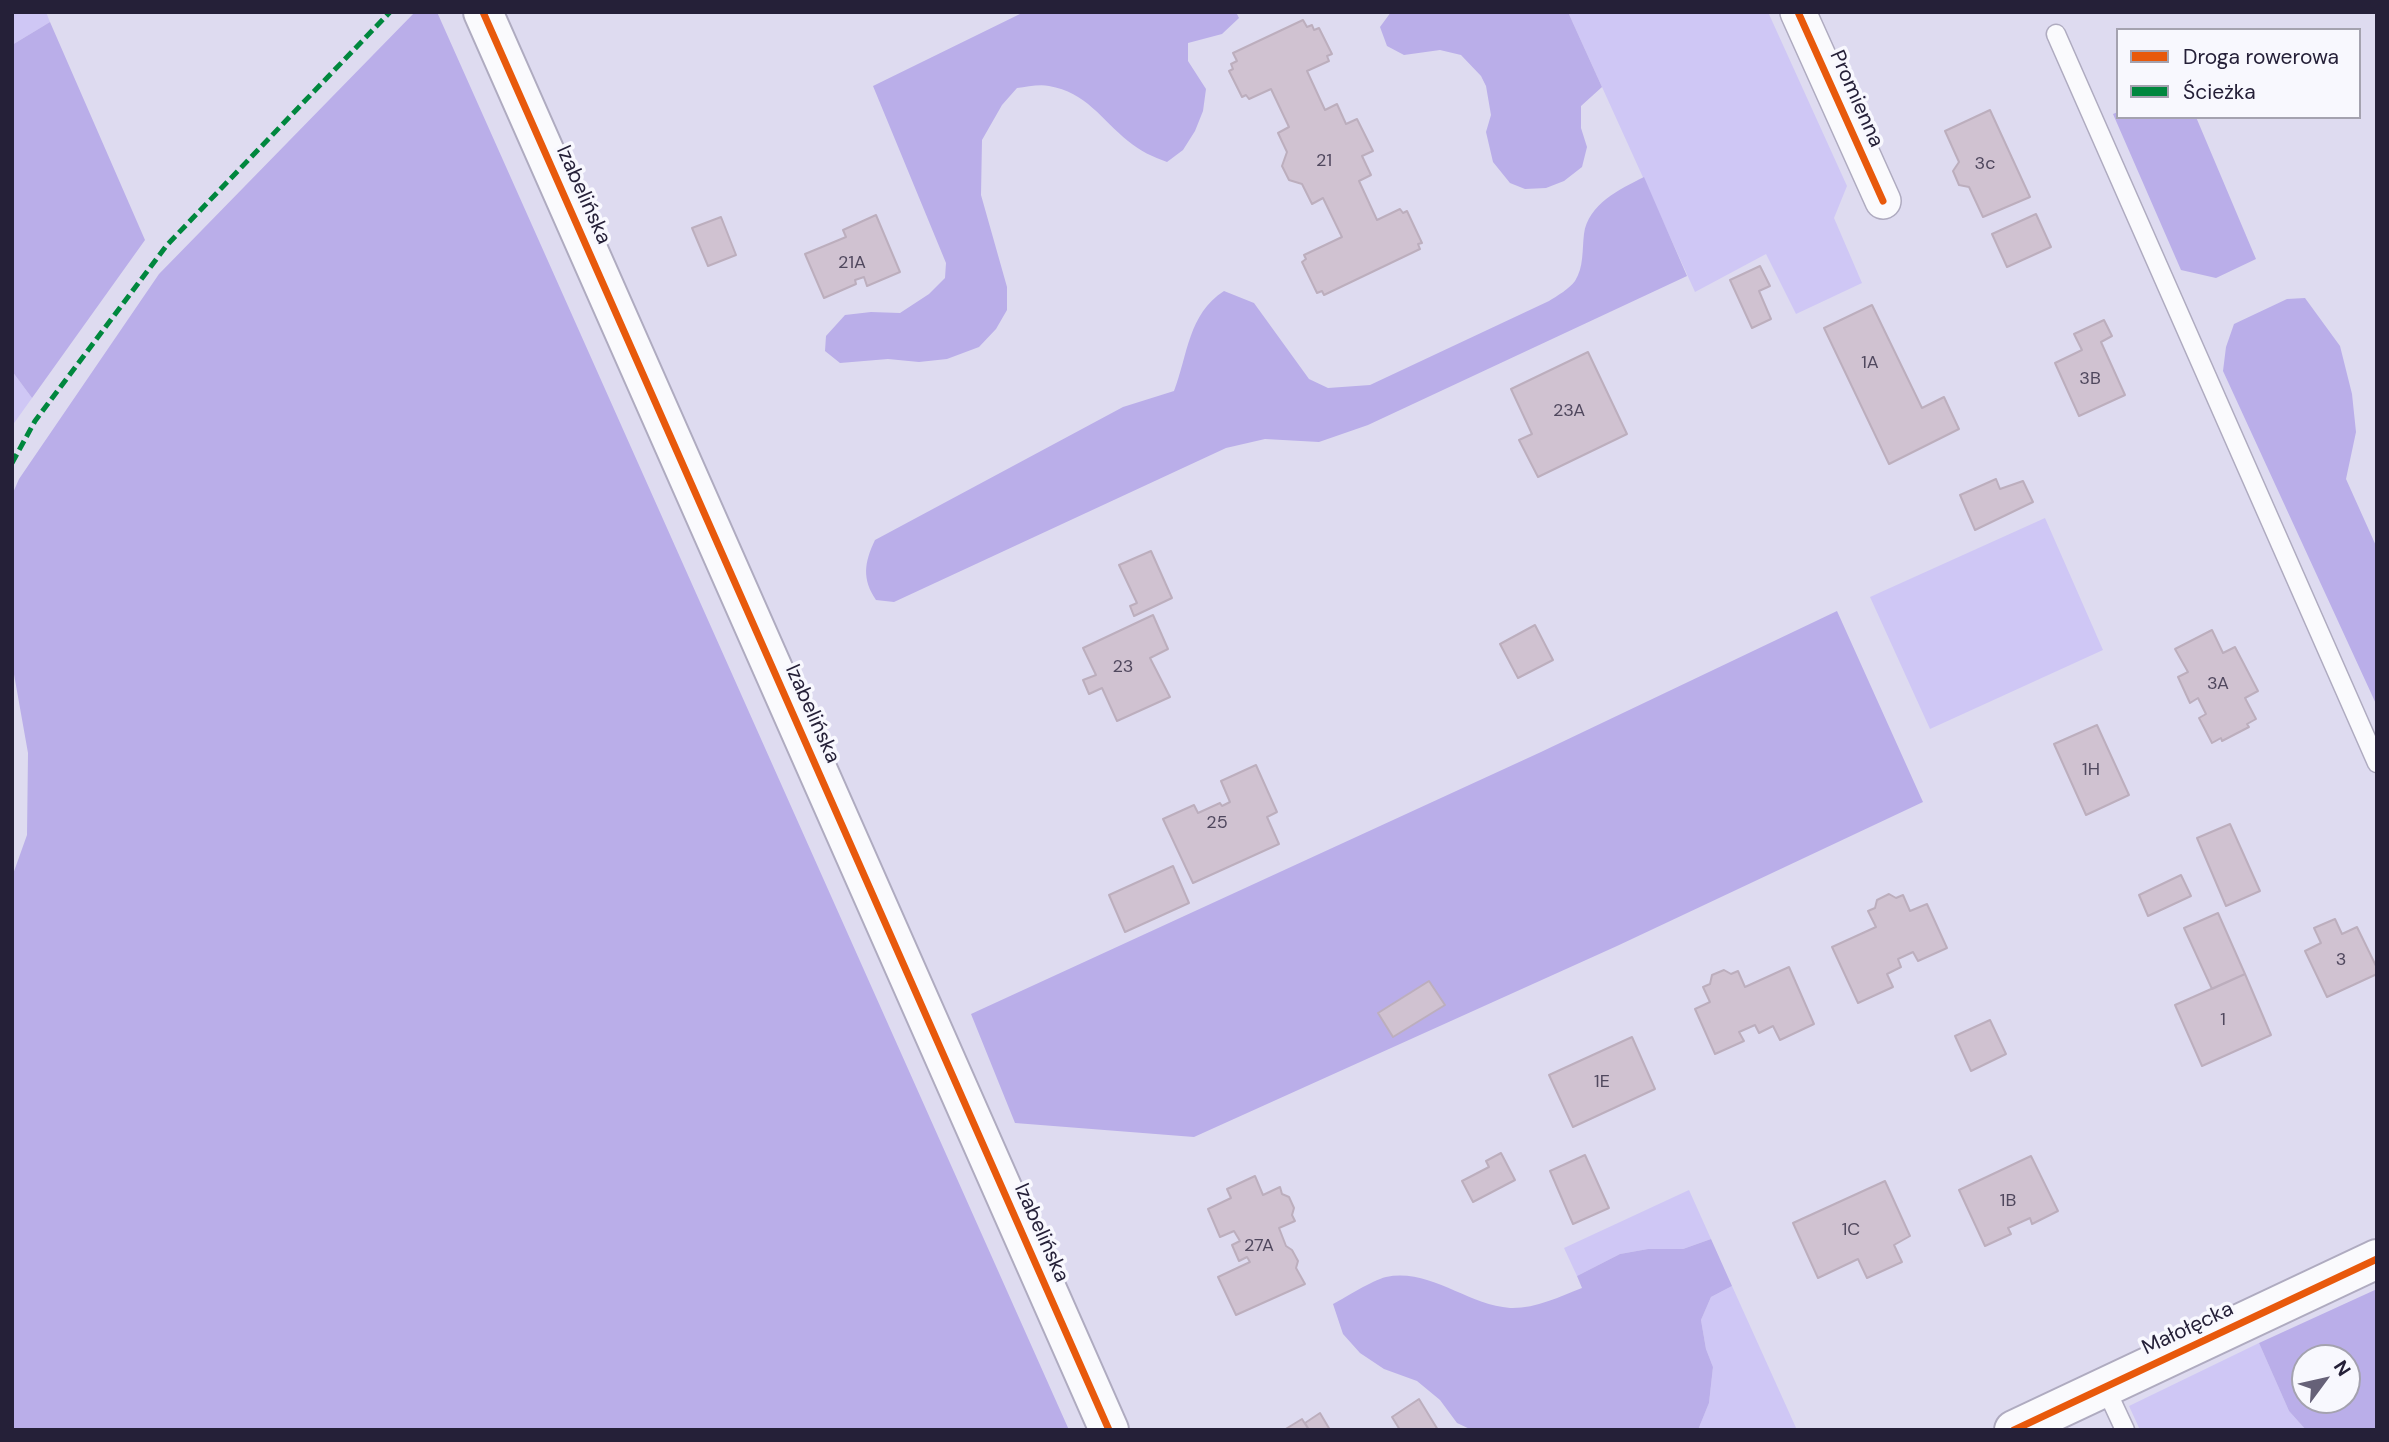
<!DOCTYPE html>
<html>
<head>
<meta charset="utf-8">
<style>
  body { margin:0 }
  #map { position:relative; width:2389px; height:1442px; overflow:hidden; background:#dedbf0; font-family:"DM Sans",sans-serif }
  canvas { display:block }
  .frame { position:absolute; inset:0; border:14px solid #252038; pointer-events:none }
  .legend { position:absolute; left:2116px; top:28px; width:245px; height:91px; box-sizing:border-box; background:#f8f8fe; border:2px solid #a4a2af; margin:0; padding:9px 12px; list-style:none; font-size:21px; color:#252038 }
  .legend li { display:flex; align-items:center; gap:14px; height:35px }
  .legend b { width:35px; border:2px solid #a4a2af }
  .north { position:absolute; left:2291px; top:1344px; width:70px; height:70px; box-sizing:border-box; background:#f8f8fe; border:2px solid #a4a2af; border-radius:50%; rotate:57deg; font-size:19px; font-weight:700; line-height:28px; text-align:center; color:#252038 }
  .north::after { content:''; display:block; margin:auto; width:24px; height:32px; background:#666178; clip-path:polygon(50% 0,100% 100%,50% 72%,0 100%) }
</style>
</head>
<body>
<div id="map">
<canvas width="2389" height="1442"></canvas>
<div class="frame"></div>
<ul class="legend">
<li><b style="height:9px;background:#e8590c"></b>Droga rowerowa</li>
<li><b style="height:9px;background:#00873e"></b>Ścieżka</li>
</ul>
<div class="north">N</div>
</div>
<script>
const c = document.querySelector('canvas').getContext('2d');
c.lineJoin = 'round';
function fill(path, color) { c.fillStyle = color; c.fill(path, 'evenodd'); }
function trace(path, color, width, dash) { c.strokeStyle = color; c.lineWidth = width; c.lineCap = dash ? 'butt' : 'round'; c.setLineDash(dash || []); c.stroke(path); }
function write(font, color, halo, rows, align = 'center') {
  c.font = font + ' "DM Sans",sans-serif'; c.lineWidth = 7; c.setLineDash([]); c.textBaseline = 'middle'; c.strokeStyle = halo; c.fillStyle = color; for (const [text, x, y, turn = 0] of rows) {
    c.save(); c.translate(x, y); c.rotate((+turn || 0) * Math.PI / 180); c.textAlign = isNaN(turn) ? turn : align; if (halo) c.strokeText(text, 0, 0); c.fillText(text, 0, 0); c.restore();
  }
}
const green = new Path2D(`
  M12,12H46L50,22L12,45Z
  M1568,12H1768L1847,186L1834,218L1862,283L1796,314L1766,254L1695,292Z
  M12,371L32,398L12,426Z
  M2045,518L2103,650L1930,729L1870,597Z
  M1689,1190L1711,1239L1683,1249H1648L1620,1254L1577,1276L1564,1248Z
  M1732,1286L1797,1430H1698L1709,1403L1713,1367L1706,1349L1701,1320L1711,1297Z
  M2259,1343L2289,1411L2306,1430H2140L2129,1406Z`);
const forest = new Path2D(`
  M415,12H437L1069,1430H12V877L27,835L28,753L12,663V495L19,479L159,274Z
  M1024,12H1236L1239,18L1222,34L1188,43V61L1206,89L1203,111L1195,131L1183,150L1167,162C1153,157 1140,151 1128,141C1102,120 1086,92 1049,86C1039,84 1027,87 1017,88L1002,105L982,140L981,195L1007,287V310L996,329L979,347L947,359L919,362L888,359L840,363L825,351L826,336L845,315L871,312L900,313L929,294L945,278L946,263L873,86Z
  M1391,12H1568L1602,87L1581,106V128L1587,147L1582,167L1564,181L1546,188L1525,189L1510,183L1493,162L1486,132L1491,115L1486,86L1481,76L1461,55L1440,50L1404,55L1387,46L1380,27Z
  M50,22L145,240L32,398L12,371V45Z
  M2118,112V117H2196L2256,259L2216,278L2181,270L2113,114Z
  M1644,177L1687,276L1368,425L1319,442L1265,439L1226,448L894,602L876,600C862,579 864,563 875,540L1123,407L1174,391C1188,355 1188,314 1224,291L1254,303L1309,379L1328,388L1370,385L1549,301C1557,296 1569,289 1575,281C1584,267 1582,250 1584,234C1588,204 1620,189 1644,177Z
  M2305,298L2340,346L2352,394L2356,432L2346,479L2377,548V706L2223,371L2226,347L2234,324L2287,299Z
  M1837,611L1923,802L1617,946L1194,1137L1015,1123L971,1014L1541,752Z
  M1711,1239L1732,1286L1711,1297L1701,1320L1706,1349L1713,1367L1709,1403L1698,1430H1472L1457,1423L1440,1400L1417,1381L1384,1369L1360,1353L1343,1334L1333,1304C1348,1296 1371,1281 1386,1277C1430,1268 1467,1305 1510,1308C1534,1309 1559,1297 1582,1288L1577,1276L1620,1254L1648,1249H1683Z
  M2377,1289V1430H2306L2289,1411L2259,1343ZM2305,1358H2347V1400H2305Z`);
const building = new Path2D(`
  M1303,20L1307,27L1312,25L1314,30L1319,28L1332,54L1327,56L1329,61L1307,71L1325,110L1337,104L1346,124L1357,119L1373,151L1362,156L1371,175L1359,181L1377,220L1400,209L1403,213L1407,211L1422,243L1418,244L1420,249L1324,295L1322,291L1317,293L1302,262L1306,259L1304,255L1342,237L1323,198L1312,204L1302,184L1289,180L1282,166L1287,152L1278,133L1289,127L1271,89L1249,99L1246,95L1242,97L1229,71L1233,69L1231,64L1237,61L1233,53Z
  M1990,110L2030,197L1983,217L1969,187L1959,185L1953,171L1959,162L1945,131Z
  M2036,214L2051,247L2007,267L1992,234Z
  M876,215L900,272L867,286L864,277L855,280L856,284L824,298L805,254L846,237L843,230Z
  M721,217L736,255L708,266L692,228Z
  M1760,266L1770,286L1759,291L1771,319L1752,328L1730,280Z
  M1872,305L1922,408L1944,397L1959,429L1889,464L1824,328Z
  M2104,320L2112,336L2101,342L2125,395L2079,416L2055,363L2082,350L2074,334Z
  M1588,352L1627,434L1538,477L1519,440L1532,434L1511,389Z
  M1996,479L2000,489L2023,481L2033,502L1975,530L1960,495Z
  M1151,551L1172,598L1134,616L1130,606L1137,603L1119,565Z
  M1153,615L1168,649L1150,658L1170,697L1117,721L1102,688L1089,694L1083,680L1096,675L1083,648Z
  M1535,625L1553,660L1518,678L1500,644Z
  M2212,630L2223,653L2235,647L2258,691L2245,698L2256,719L2247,724L2249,727L2222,741L2221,738L2212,743L2199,718L2206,714L2198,698L2190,703L2178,677L2188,672L2175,649Z
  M2097,725L2129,795L2086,815L2054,744Z
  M1256,765L1277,812L1267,817L1279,844L1193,883L1163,819L1194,805L1198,813L1220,803L1222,806L1230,802L1221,781Z
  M2230,824L2260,891L2226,906L2197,838Z
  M1173,866L1189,903L1125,932L1109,895Z
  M2181,875L2191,896L2148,916L2139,895Z
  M1889,894L1896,898L1903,895L1910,911L1927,904L1947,948L1918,961L1913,952L1898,959L1901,967L1887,974L1893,987L1858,1003L1832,947L1876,927L1868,911L1875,908L1877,900Z
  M2218,913L2245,974L2212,989L2184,928Z
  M2335,919L2342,934L2357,927L2377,968V974L2327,997L2305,951L2321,943L2314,928Z
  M1789,967L1814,1024L1780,1040L1773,1026L1759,1033L1755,1025L1739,1032L1744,1041L1715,1054L1695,1009L1710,1002L1703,987L1710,984L1712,975L1724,970L1731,974L1738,971L1745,987Z
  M2245,974L2271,1035L2202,1066L2175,1005Z
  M1429,981L1445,1005L1393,1037L1378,1013Z
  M1990,1020L2006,1054L1971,1071L1955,1036Z
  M1632,1037L1655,1089L1573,1127L1549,1075Z
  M1501,1153L1515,1180L1473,1202L1462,1181L1489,1167L1486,1161Z
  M1585,1155L1609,1208L1573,1224L1550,1171Z
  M2031,1156L2058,1211L2032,1224L2030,1218L2008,1228L2011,1234L1985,1246L1959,1190Z
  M1255,1176L1263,1195L1280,1187L1282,1194L1289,1197L1294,1208L1292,1215L1295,1221L1279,1228L1286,1246L1292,1250L1298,1261L1296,1268L1305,1284L1236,1315L1218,1277L1250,1262L1247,1257L1239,1261L1232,1245L1240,1241L1234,1231L1220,1237L1208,1209L1231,1198L1227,1189Z
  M1885,1181L1910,1236L1894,1245L1902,1262L1867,1278L1858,1259L1818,1278L1793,1223Z
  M1419,1399L1438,1430H1400L1392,1417Z
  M1320,1413L1330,1430H1309L1305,1423Z
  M1302,1419L1309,1430H1284Z`);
const lane = new Path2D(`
  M2056,34L2377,763
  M2105,1387L2125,1430`);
const street = new Path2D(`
  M1798,12L1883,201`);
const secondary = new Path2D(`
  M483,12L1109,1430
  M2014,1430L2377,1259`);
const quiet = new Path2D(`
  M12,463L35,421L167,245L390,12`);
const cycleway = new Path2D(`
  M483,12L1109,1430
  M1798,12L1883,201
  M2014,1430L2377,1259`);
const numberNames = [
  ["21",1324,161],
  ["3c",1985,164],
  ["21A",852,263],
  ["1A",1870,363],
  ["3B",2090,379],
  ["23A",1569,411],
  ["23",1123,667],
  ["3A",2218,684],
  ["1H",2091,770],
  ["25",1217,823],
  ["3",2341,960],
  ["1",2223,1020],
  ["1E",1602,1082],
  ["1B",2008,1201],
  ["1C",1851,1230],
  ["27A",1259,1246]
];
const streetNames = [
  ["Promienna",1856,99,66],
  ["Izabelińska",583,195,66],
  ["Izabelińska",812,714,66],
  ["Izabelińska",1041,1233,66],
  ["Małołęcka",2188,1329,-25]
];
fill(green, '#cfc7f5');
fill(forest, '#baaee9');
fill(building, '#d0c2d1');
trace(building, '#bcaebd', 2);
trace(lane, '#afabc0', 21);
trace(street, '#afabc0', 38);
trace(secondary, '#afabc0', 42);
trace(lane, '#fafafd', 18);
trace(street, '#fafafd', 35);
trace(secondary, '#fafafd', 38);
trace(quiet, '#00873e', 5, [10, 5]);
trace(cycleway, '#e8590c', 7);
write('18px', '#50485e', null, numberNames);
write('21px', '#252038', '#f8f8fe', streetNames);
</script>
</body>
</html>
